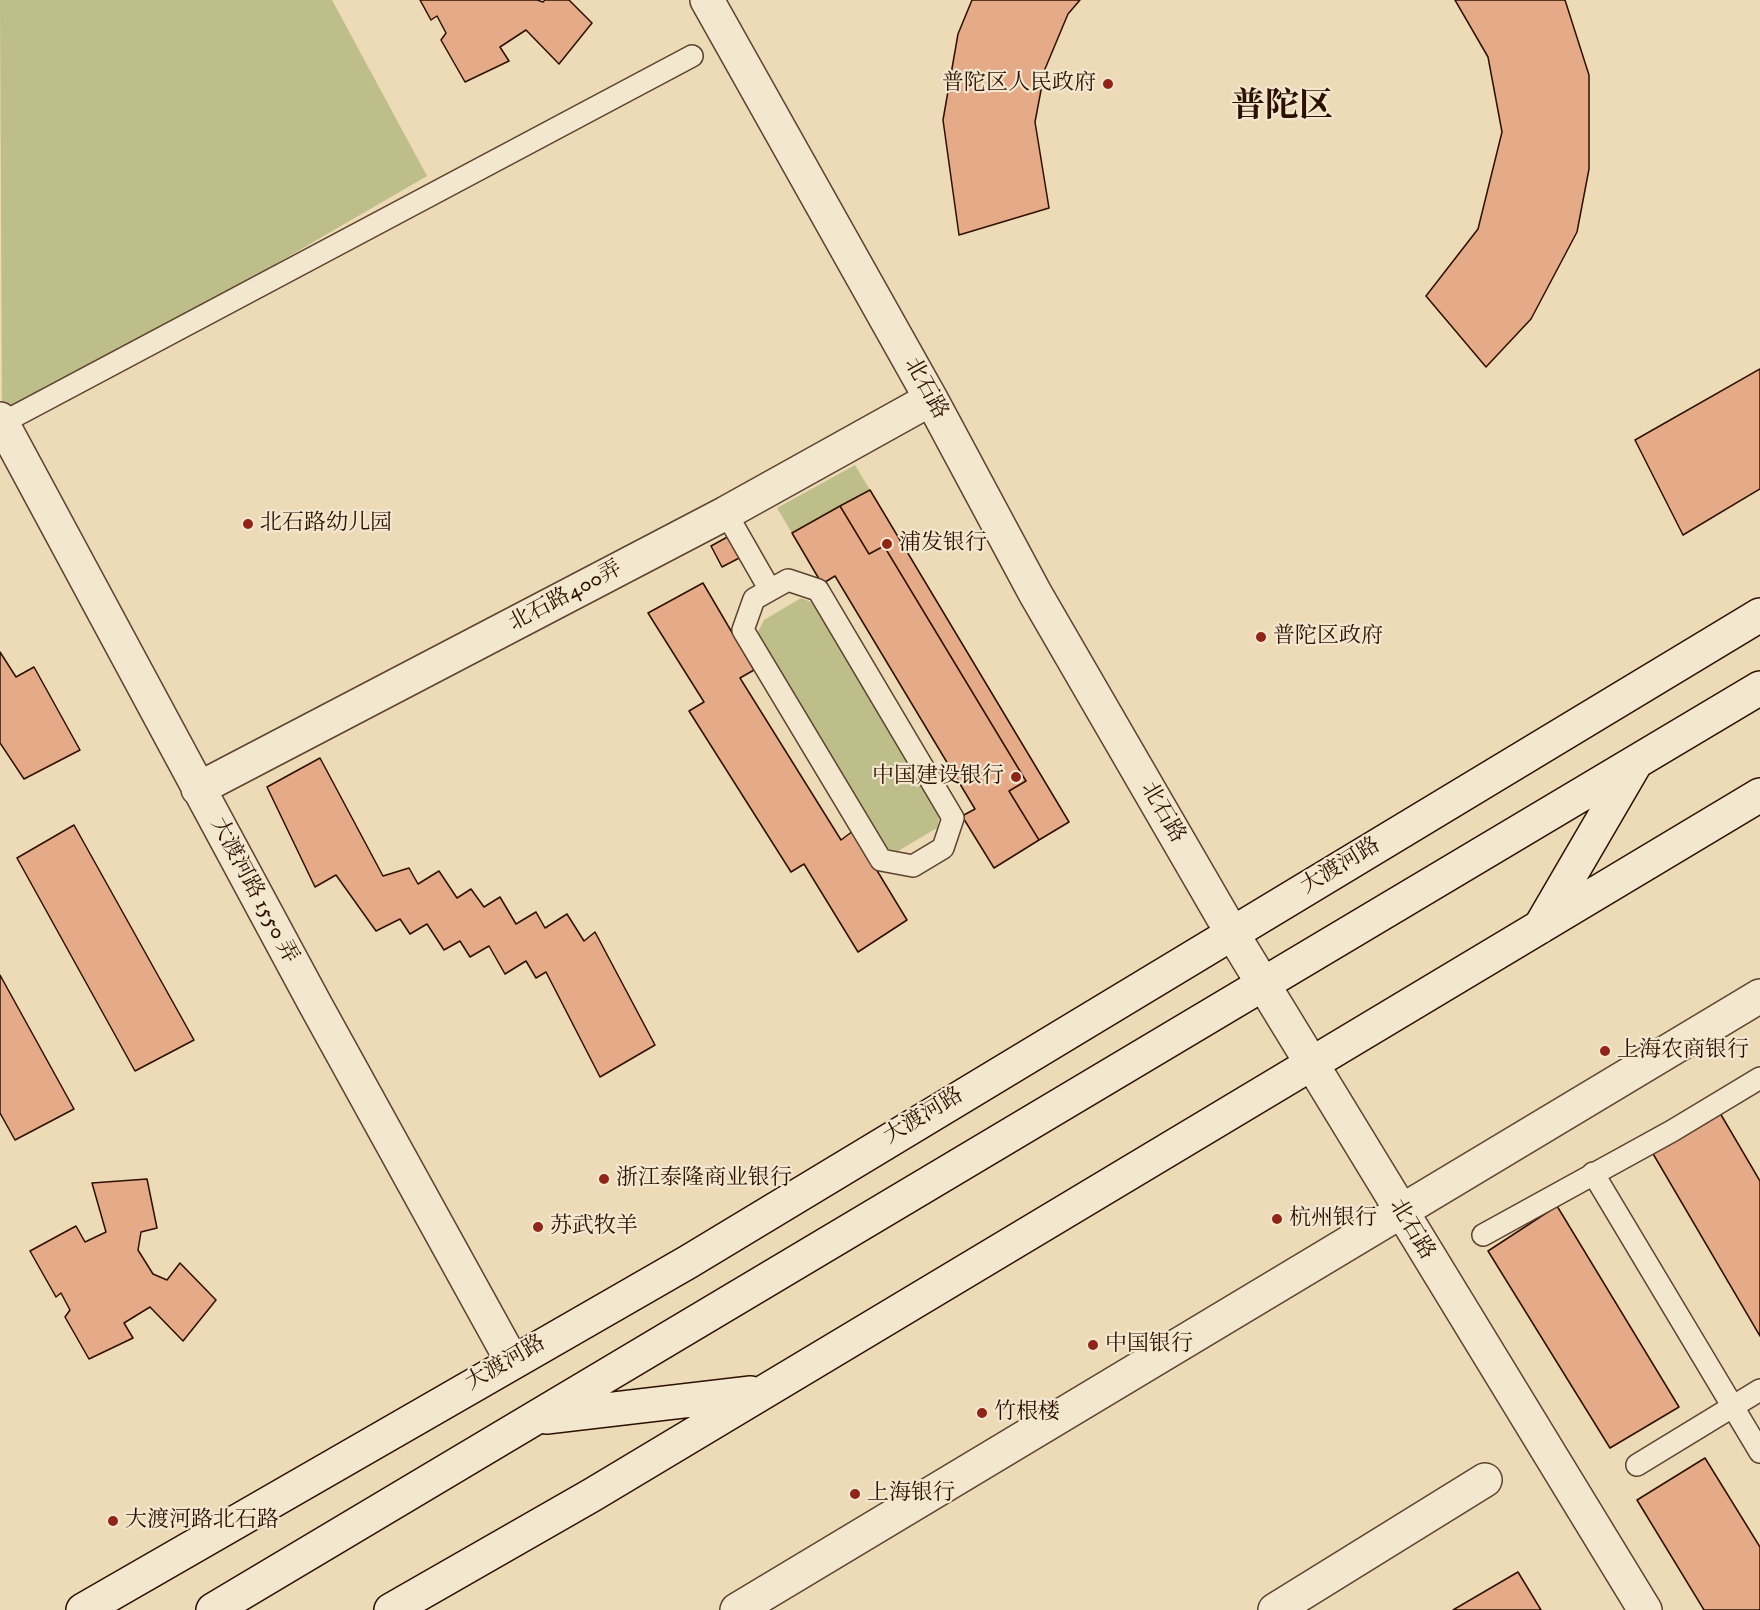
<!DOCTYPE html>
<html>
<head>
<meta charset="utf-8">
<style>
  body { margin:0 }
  canvas { display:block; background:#eddab7 }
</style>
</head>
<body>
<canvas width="1760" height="1610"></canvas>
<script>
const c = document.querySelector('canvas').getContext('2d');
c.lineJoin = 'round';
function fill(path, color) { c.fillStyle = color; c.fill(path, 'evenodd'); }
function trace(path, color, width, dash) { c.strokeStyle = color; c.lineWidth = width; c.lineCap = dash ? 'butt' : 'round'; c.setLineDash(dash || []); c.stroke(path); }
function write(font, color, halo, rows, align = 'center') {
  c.font = font + ' "IM FELL DW Pica","Noto Serif SC",serif'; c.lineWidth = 4.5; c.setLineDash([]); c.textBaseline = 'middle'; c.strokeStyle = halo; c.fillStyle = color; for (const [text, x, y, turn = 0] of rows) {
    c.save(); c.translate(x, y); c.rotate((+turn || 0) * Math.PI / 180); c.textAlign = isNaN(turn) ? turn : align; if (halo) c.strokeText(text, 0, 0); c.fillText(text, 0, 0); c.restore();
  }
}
const green = new Path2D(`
  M0,0H332L427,176L2,423Z
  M855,465L870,490L792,533L777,508Z
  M801,598L818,605L940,812L937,828L898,851L883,848L756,636L764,620Z`);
const building = new Path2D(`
  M420,0H537L543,2L545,0H569L592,23L559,64L526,30L500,47L509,61L465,82L441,40L446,33L437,16L431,20Z
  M972,0H1080L1068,14L1045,69L1035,122L1049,208L959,235L943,120L958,34Z
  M1455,0H1565L1589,75V169L1577,232L1531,319L1486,367L1426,296L1478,229L1502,132L1488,57Z
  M1760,369V489L1683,535L1635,440Z
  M870,490L1069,822L1039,840L1009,791L1026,781L884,546L869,554L840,506Z
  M840,506L869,554L884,546L1026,781L1009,791L1039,840L994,868L962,816L975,809L835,576L822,584L792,533Z
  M731,535L743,556L722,567L711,546Z
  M703,583L754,670L740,678L841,840L853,831L907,920L858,952L804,864L791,872L689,711L704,702L648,613Z
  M0,652L16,677L34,667L80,750L24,779L0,743Z
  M320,758L383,876L409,868L418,884L439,871L457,898L471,889L484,907L500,897L516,924L536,912L545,928L567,914L584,941L595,932L655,1045L600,1077L546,972L536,978L526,961L505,974L489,946L470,957L460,941L444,950L427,924L410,934L400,919L376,931L336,875L315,887L267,787Z
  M74,825L194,1040L135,1071L17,858Z
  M0,975L74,1109L15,1140L0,1113Z
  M1720,1113L1760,1181V1336L1652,1152Z
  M147,1179L157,1228L141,1232L138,1250L153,1274L167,1280L180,1263L216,1300L183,1341L150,1307L124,1323L133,1338L89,1359L65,1317L70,1310L61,1293L56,1297L30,1251L76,1226L85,1242L106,1232L92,1183Z
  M1557,1206L1679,1407L1610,1448L1488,1251Z
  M1705,1458L1760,1547V1610H1704L1637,1500Z
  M1518,1572L1541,1610H1453Z`);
const lane = new Path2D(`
  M2,423L692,56
  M726,513L770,590L754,599L743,630L881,860L913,866L943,848L953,818L818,590L788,580L770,590
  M1593,1173L1760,1452
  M1483,1235L1672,1131L1760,1078
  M1637,1465L1760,1390`);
const street = new Path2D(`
  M707,0L931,399L1035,593L1232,933L1645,1610
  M0,419L315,1004L512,1361
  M198,789L726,513L931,399
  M737,1610L1760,996
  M1275,1610L1485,1480`);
const secondary = new Path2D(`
  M1540,927L1635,764
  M546,1417L751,1393
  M83,1610L688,1262L1760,615
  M213,1610L1760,688
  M391,1610L592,1495L1760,795`);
const markers = [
  [1108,84,6,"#8f2418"],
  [248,524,6,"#8f2418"],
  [887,544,6,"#8f2418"],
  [1261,637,6,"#8f2418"],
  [1016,777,6,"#8f2418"],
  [1605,1051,6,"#8f2418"],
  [604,1179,6,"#8f2418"],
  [1277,1219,6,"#8f2418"],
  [538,1227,6,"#8f2418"],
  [1093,1345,6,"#8f2418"],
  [982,1413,6,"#8f2418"],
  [855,1494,6,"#8f2418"],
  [113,1521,6,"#8f2418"]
];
const poiNames = [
  ["普陀区人民政府",1096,84,"right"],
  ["北石路幼儿园",260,524],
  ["浦发银行",899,544],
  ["普陀区政府",1273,637],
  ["中国建设银行",1004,777,"right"],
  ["上海农商银行",1617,1051],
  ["浙江泰隆商业银行",616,1179],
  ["杭州银行",1289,1219],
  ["苏武牧羊",550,1227],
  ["中国银行",1105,1345],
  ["竹根楼",994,1413],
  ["上海银行",867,1494],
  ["大渡河路北石路",125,1521]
];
const streetNames = [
  ["北石路",925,389,61],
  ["北石路400弄",566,597,-28],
  ["北石路",1162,813,60],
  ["大渡河路",1341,867,-31],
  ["大渡河路 1550 弄",253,891,62],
  ["大渡河路",924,1117,-31],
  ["北石路",1411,1230,59],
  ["大渡河路",506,1364,-30]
];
const townNames = [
  ["普陀区",1282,109]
];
fill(green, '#bebe8a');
fill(building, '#e5aa87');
trace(building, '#2d1000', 1.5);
trace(lane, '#5d422e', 24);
trace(street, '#5d422e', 36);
trace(secondary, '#2d1000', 36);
trace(lane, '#f3e7d0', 21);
trace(street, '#f3e7d0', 33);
trace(secondary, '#f3e7d0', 33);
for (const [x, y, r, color] of markers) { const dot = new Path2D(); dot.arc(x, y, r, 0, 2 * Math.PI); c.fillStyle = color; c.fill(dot); trace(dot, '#f3e7d0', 2); }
write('22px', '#2d1000', '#f3e7d0', poiNames, 'left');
write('22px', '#2d1000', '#f3e7d0', streetNames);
write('bold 34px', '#2d1000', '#f3e7d0', townNames);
</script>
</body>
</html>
